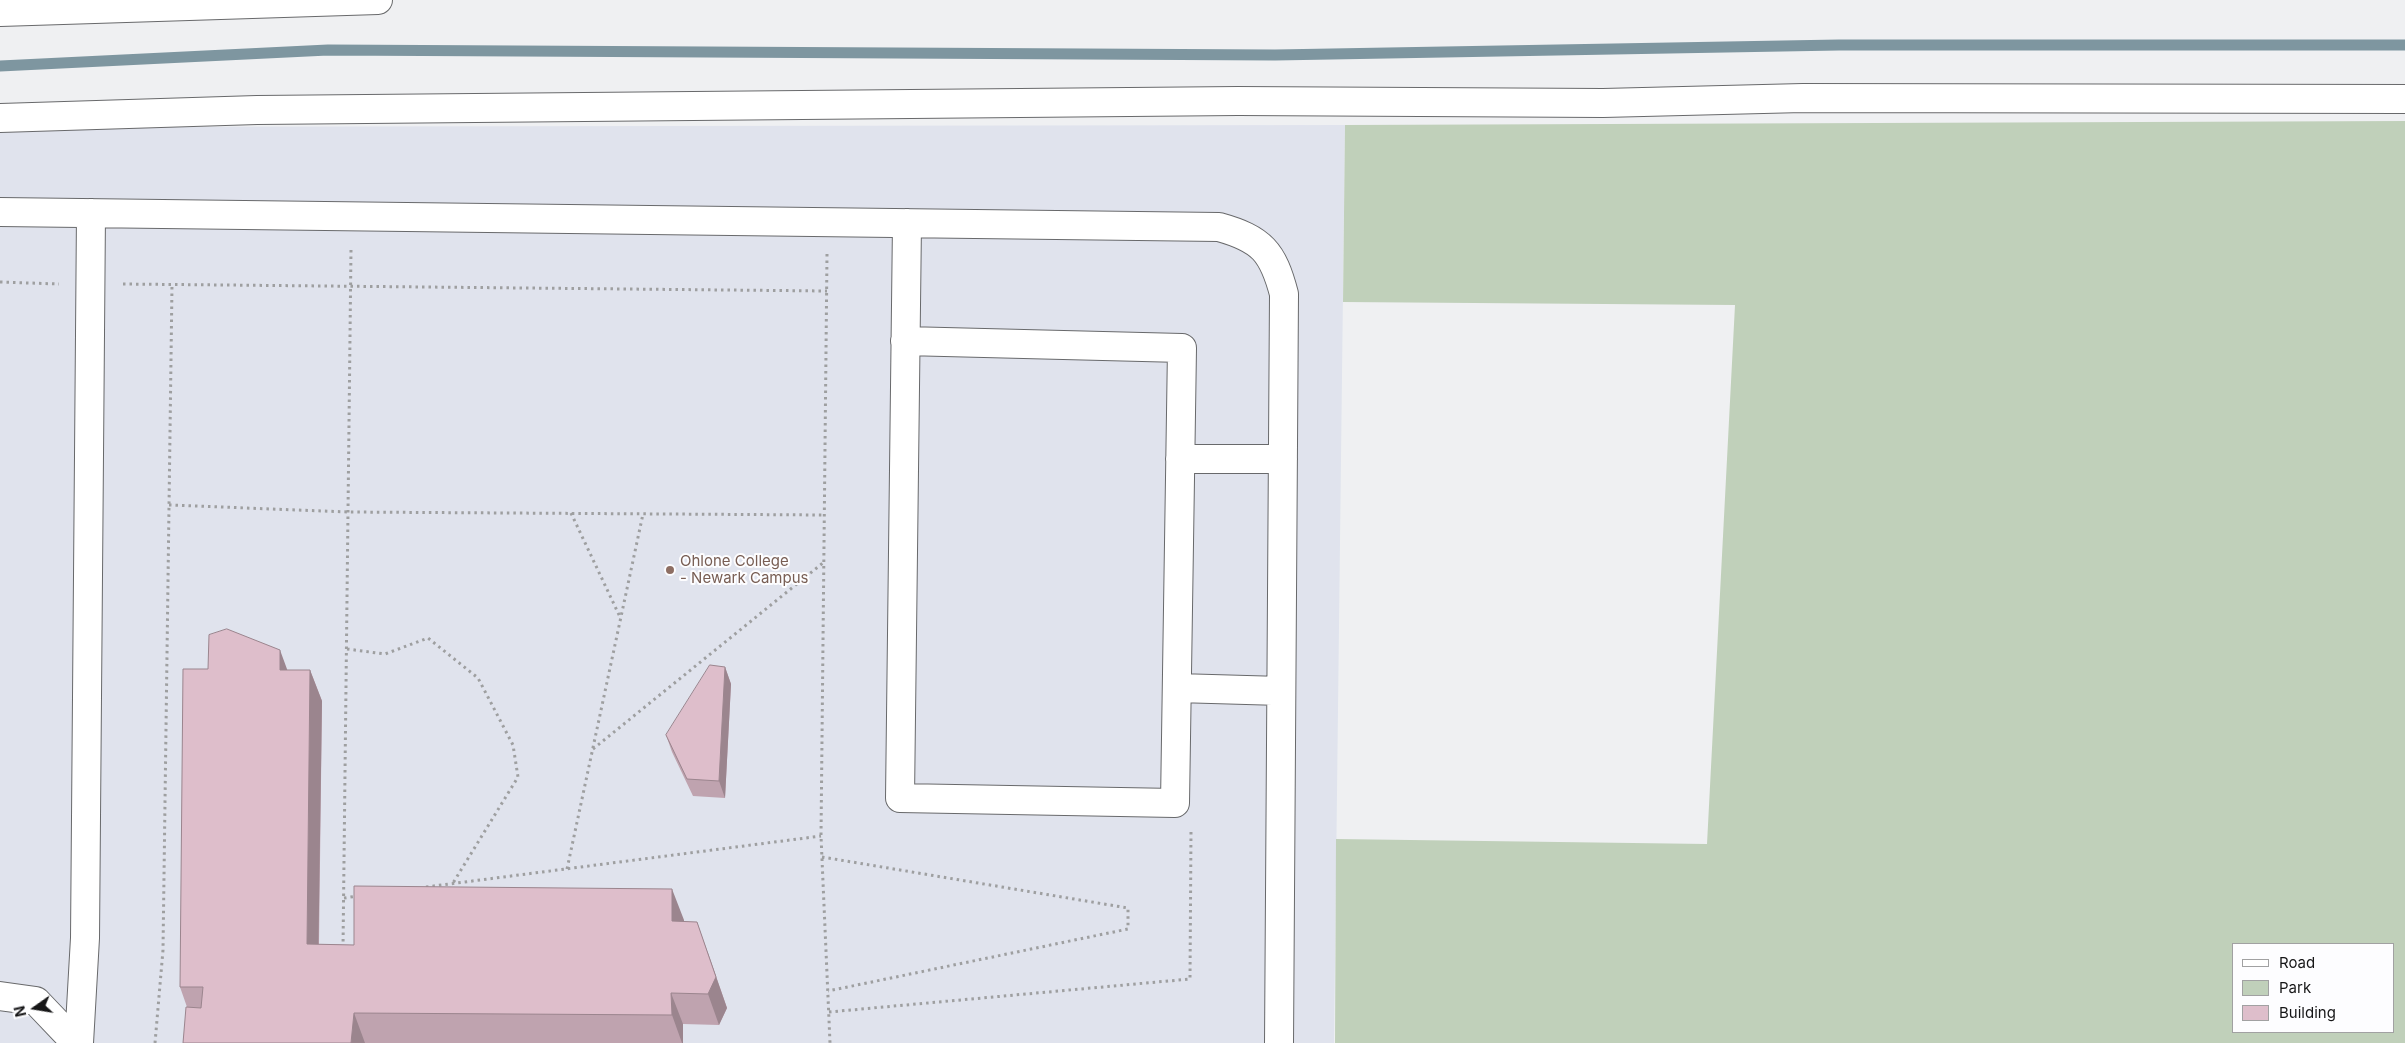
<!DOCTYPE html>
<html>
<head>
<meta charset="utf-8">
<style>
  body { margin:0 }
  #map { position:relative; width:2405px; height:1043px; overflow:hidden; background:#eff0f2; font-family:Inter,sans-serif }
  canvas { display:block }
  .legend { position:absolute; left:2232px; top:943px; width:162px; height:90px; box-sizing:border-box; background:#fdfdff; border:1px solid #a1a1a2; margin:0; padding:6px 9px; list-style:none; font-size:15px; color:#161617 }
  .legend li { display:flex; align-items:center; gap:10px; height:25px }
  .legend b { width:25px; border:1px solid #a1a1a2 }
  .north { position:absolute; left:10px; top:983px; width:50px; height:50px; -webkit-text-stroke:4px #fdfdff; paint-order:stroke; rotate:257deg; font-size:14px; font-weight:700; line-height:20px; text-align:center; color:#161617 }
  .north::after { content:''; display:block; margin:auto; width:18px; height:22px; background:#161617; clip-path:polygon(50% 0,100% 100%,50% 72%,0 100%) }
</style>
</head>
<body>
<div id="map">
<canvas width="2405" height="1043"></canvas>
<ul class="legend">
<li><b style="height:6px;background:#fff"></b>Road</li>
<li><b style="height:14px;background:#c0d0ba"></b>Park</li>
<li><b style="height:14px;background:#debecb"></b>Building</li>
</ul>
<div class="north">N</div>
</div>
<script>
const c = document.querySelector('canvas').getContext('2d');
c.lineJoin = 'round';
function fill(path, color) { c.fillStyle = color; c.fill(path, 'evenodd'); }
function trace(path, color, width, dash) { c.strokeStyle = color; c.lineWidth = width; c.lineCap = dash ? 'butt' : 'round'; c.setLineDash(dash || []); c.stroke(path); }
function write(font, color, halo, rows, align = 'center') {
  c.font = font + ' Inter,sans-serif'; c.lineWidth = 4; c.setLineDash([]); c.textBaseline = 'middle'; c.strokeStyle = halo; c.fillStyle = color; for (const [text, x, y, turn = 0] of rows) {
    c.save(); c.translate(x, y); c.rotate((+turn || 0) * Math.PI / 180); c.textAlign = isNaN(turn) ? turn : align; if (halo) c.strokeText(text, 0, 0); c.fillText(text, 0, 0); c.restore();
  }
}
const built = new Path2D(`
  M1345,125L1334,1043H0V127Z`);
const green = new Path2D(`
  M2405,121V1043H1335L1336,839L1707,844L1735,305L1343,302L1345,125ZM2234,944H2394V1032H2234Z`);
const stream = new Path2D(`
  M0,66L328,50L1275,55L1839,45H2405`);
const path = new Path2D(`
  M827,254L821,836L830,1043
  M0,282L59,284
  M123,284L827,291
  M169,505L349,512L825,515
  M571,513L620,617
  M347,649L385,654L428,638L478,678L513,745L518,777L453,883
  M593,749L824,562
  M822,857L1128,908V929L828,991
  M567,869L643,514
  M426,887L821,836
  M344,898L358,896
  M343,948L351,249
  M829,1012L1190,979L1191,830
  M155,1043L163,950L172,285`);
const minor = new Path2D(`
  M0,12L378,0
  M0,118L257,110L1238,101L1603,103L1803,98L2405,99
  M0,212L1219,227C1262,239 1273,252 1284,294L1279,1043
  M905,341L1182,348L1175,803L900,798L907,223
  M1180,459H1283
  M1177,688L1281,691
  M0,996L36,1001L76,1043
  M79,1043L85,938L91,213`);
const wall = new Path2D(`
  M725,667L731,684L725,798L693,796L672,752L666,735Z
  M287,670H310L322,701L319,944L354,945L684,920V921L708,953L727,1008L719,1025L683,1024V1043H183L187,1007L180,987Z`);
const shadedWall = new Path2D(`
  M280,650L291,680L280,670Z
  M725,667L731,684L725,798L719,781Z
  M310,670L322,701L318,975L307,944Z
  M672,889L684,920V951L672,921Z
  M697,922L727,1008L719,1025L708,994Z
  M671,993L683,1024V1043H682L672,1015Z
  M354,1013L365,1043H351Z`);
const building = new Path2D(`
  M227,629L280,650V670H310L307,944L354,945V886L672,889V921L697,922L716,977L708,994L671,993L672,1015L354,1013L351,1043H183L186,1007L201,1008L203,987H180L183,669H208L209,635Z
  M710,665L725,667L719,781L687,779L666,735Z`);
const markers = [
  [670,570,5,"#8d6e63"]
];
const educationNames = [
  ["Ohlone College",680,561],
  ["- Newark Campus",680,578]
];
fill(built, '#e0e3ed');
fill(green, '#c0d0ba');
trace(stream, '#7e96a0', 11);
trace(minor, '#68696b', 30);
trace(path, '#9e9fa0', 3, [2.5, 4]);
trace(minor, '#fff', 28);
fill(wall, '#bfa3af');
fill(shadedWall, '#9b858e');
fill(building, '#debecb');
trace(building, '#9b858e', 1);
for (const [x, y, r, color] of markers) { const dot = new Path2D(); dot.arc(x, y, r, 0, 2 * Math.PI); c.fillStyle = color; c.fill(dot); trace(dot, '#fdfdff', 2); }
write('15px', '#785e54', '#fdfdff', educationNames, 'left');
</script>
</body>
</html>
